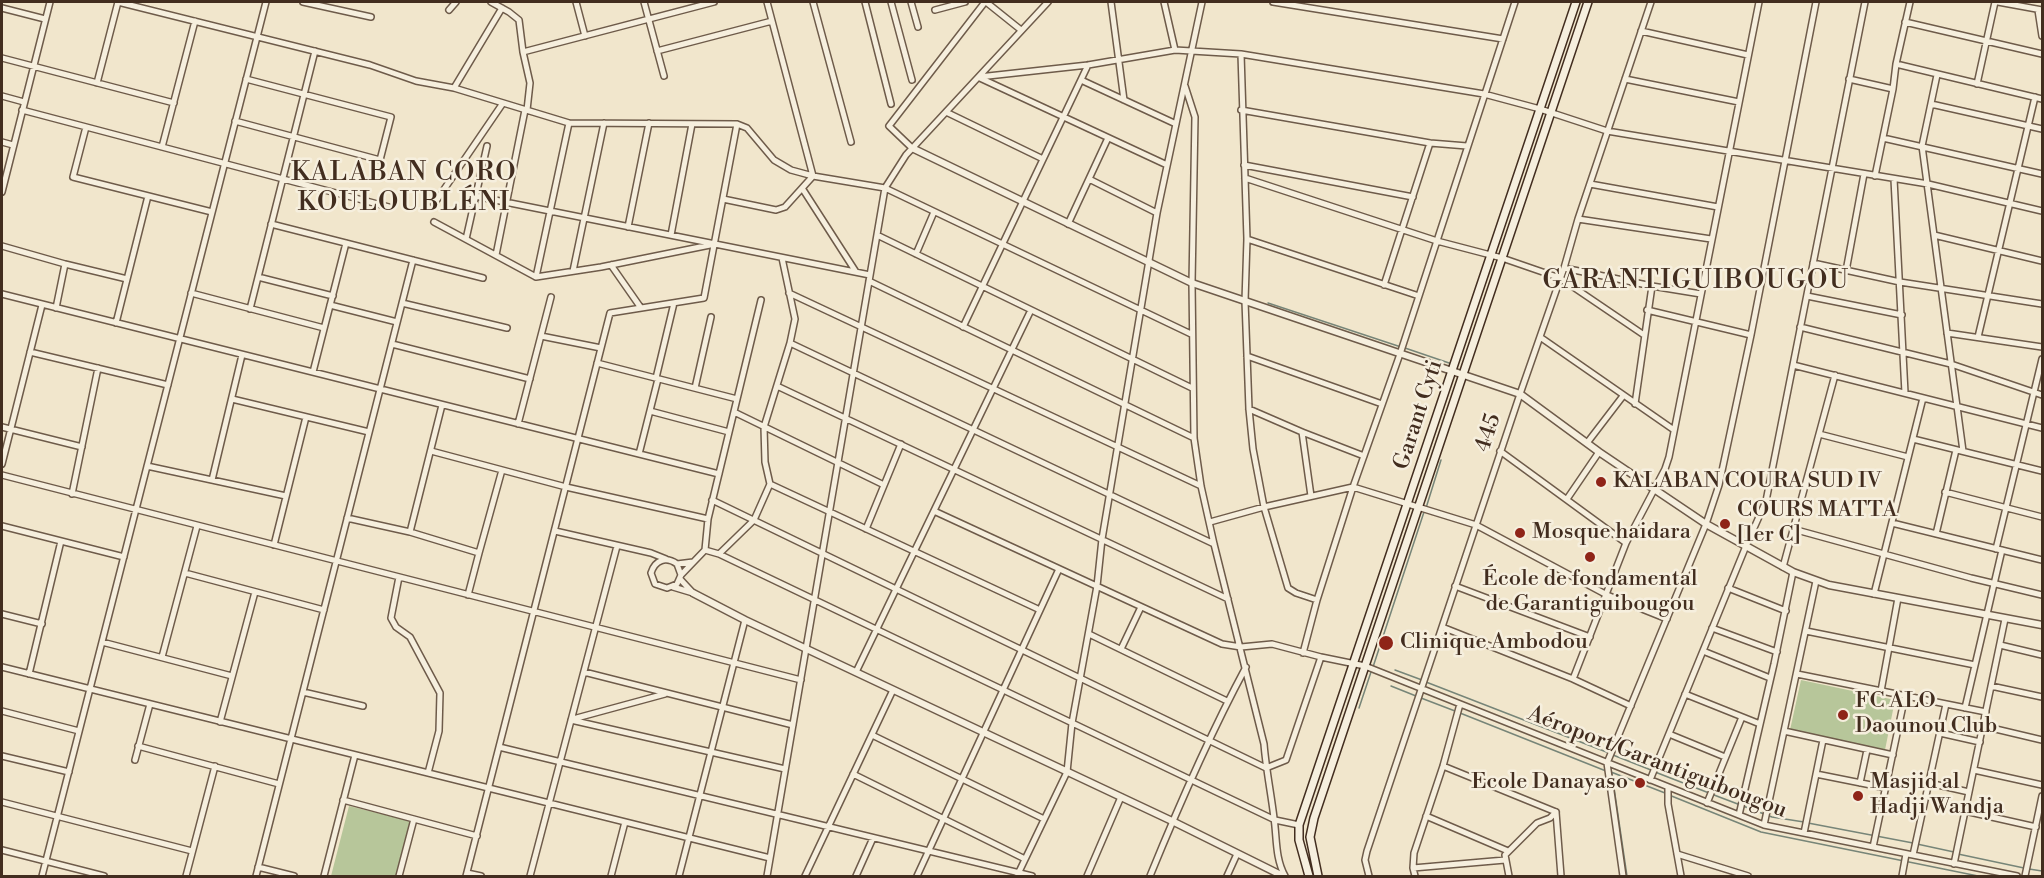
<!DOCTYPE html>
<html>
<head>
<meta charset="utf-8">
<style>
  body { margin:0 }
  #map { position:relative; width:2044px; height:878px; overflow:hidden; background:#f1e6cc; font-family:"Libre Bodoni",serif }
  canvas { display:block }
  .frame { position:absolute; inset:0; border:3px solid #422d1f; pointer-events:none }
</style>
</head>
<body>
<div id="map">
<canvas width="2044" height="878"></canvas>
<div class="frame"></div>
</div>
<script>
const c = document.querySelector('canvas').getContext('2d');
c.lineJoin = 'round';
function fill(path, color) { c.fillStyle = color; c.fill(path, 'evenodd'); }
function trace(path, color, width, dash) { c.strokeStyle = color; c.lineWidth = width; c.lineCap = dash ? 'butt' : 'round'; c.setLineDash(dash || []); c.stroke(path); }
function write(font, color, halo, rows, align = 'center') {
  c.font = font + ' "Libre Bodoni",serif'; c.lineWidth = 5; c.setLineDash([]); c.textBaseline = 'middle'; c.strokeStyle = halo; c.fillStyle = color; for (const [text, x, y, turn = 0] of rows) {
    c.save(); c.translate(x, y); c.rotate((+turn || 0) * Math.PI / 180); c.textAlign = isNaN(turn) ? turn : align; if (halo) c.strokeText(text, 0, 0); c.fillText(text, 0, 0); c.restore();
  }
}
const green = new Path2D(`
  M1801,680L1895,700L1885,750L1790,730Z
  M349,806L410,821L396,876H331Z`);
const stream = new Path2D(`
  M1268,303L1401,347
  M1405,348L1452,364
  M1426,508L1441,460
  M1373,667L1424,512
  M1395,670L1422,680
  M1426,682L1609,753
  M1391,686L1416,696
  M1421,698L1455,711
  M1359,708L1371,672
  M1460,713L1606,771
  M1613,755L1651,770
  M1611,772L1665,793
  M1655,772L1709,793
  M1612,774L1627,876
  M1669,795L1761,832L1978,876
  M1714,795L1772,817L1804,822
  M1808,823L1913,843
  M1917,844L1954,852
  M1958,854L2024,868
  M2029,869L2042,871`);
const minor = new Path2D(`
  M118,2L370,65L416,81L454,88L569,123L737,124L747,128L774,160L791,170L813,176L885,188L1191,334
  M303,2L371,17
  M491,2L509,12L519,20L523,52L530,83L527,110
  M576,2L585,36
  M644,2L664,76
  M767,2L813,176
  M813,2L851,142
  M865,2L891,104
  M891,2L912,80
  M911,2L918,27
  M986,2L1021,30
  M1111,2L1124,100
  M1164,2L1175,50
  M1273,2L1503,39
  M1998,2L2042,10
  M2,8L45,19
  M449,10L456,2
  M935,10L965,2
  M2038,10L2042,36
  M1905,22L2042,54
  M1641,31L1748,55
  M657,51L772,21
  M523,52L714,2
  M1241,54L1247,239L1245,301L1249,409L1253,449L1264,507L1288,588L1296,593L1317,600
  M2,58L174,103
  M1896,64L2042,99
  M1937,75L1922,146L1963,451
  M979,77L1088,65L1175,50L1241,54L1484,94L1540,109L1607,131L1928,184L2042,211
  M980,78L1167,165
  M1625,79L1739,102
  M1849,79L1893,89
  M1081,80L1176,124
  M97,83L118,2
  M1977,84L1995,2
  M1185,86L1195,117L1192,283L1194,438L1201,486L1214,544L1264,744C1266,769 1271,793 1274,818C1277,838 1275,858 1285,876
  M454,88L502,8
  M2,96L24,102
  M1931,104L2042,129
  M22,110L389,207
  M1241,110L1430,143L1467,146
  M946,112L1043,159
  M235,121L380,160L391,117L246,79
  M86,127L73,177L212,212
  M1883,138L2042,174
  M2,142L13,145
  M162,147L195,21
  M912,148L889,126L985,2
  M1244,165L1413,197
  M1875,176L1893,89L1896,64L1910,2
  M1245,178L1437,241L1502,258L1560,278L1644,335
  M1089,179L1157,213
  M1894,179L1905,393
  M1590,184L1718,207
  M802,188L856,272
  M2,192L50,2
  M475,196L870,275
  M723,199L776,210L785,207L813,176
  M434,204L503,103
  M1578,219L1711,239
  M434,222L536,277L601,267L710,245
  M271,224L483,278
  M1068,224L1108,138
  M628,227L649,123
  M671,235L692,124
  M877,235L1192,388
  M1934,235L2042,261
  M466,239L487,146
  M1247,239L1419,296
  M2,246L65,264L127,279
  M916,254L934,212
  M496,255L525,110
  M1813,263L1900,282L2042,304
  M611,265L641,308
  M1564,268L1652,286L1701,294
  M573,271L604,123
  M1846,271L1864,174
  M258,277L333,296
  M536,277L569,123
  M869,281L1194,438
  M1384,285L1430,143
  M191,293L324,328
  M789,293L1201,486
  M2,294L719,474
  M1807,296L1902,315
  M402,303L507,328
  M330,305L397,322
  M56,308L65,264
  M250,309L315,51
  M1647,310L1751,335
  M116,323L148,196
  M963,327L1088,65
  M1800,327L1951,364L2042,395
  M1947,333L2042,347
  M541,336L601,348
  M1540,337L1674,430
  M1978,337L2035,97
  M790,343L1214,544
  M392,344L530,379
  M30,352L168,385
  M1247,356L1382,404
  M597,363L737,399
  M1793,365L2042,428
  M313,372L346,243
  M656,378L674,303
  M777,386L1228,599
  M695,388L711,317
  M232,399L369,432
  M1635,404L1652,286
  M1249,409L1302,432L1364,456
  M650,411L729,432
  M734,412L884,485
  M518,424L551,297
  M2,427L82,447
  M1302,432L1311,496
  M1819,434L1908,457
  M1913,439L2042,471
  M1587,443L1623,396
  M431,451L566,487L708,519
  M1500,451L1626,543
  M639,454L658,379
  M2,464L42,305
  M147,466L286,496
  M2,475L801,680
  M212,480L242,355
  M770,484L1040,610
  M1945,492L2042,517
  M72,494L98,368
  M1567,499L1599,452
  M712,500L1266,768L1286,760L1321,657
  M934,511L1222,644L1241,647L1272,644L1321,657L1365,666L1764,825L2017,876
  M347,518L410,532L479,553L468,595
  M1210,522L1264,507L1353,487L1476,525L1607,595L1667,619
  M1892,523L2042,560
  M2,526L124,557
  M866,529L901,444
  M1793,529L1971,578L2042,595
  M555,531L651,553L666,559
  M410,532L442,405
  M1936,534L1956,450
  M274,545L306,417
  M1996,549L2042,359
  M705,550L719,554L754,520L770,484L765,462L764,427L790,343L795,319L782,258
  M479,553L502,470
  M719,554L1275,820L1299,825
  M677,564L681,575L677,584L667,588L655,584L651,573C655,560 666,556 677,564L693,562
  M1783,567L1835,375
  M185,573L324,610
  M681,575L705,550L708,519L761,300
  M399,577L391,618L396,627L410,637L440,693L439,731L428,773
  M680,579L693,593
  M1455,586L1590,637
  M673,587L693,593
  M1728,588L1786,611
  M1874,594L1923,398
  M2,614L42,624
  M1442,627L1573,679L1631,706
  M1712,628L1777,652
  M1806,631L1975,665
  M1089,634L1227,701
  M102,642L232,676
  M2000,645L2042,655
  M1121,649L1141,607
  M1703,651L1770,678
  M1303,653L1317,600L1353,487L1400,354L1515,2
  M162,657L197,526
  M2,667L770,858
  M584,672L793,725
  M856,672L1031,310
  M29,674L61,541
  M1797,674L1986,712
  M1573,679L1626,543L1665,469L1669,457L1759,2
  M1991,686L2042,697
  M1881,691L1898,598
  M303,692L363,706
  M1685,694L1760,724
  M1965,708L2002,550
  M2,711L79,731
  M573,719L665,694
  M571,720L785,769
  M220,722L255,592
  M1983,726L2042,740
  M1784,731L1893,755
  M1940,733L1980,742
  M1669,734L1725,757
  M872,735L1044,819
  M138,746L279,784
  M499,747L1032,876
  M2,756L69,772
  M135,760L150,704
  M1443,766L1556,812
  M1974,770L2042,785
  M853,774L1025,859
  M1816,774L1886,788
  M1650,780L1746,546L1766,501L1865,2
  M1860,783L1867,750
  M1929,783L1969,792
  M1668,787V804L1681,876
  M343,800L477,836
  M2,802L192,851
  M1707,803L1742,717
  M1965,811L2036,827
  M1556,812L1561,876
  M1739,815L1774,664L1793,572
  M1426,816L1508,851
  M1764,825L1816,581
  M1804,833L1823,740
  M1873,847L1905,696
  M2,850L104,876
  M1677,854L1748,876
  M1913,855L1946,704
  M1954,864L2005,619
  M258,867L294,876
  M1413,868L1505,860
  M467,873L481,876
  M42,876L266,2
  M186,876L215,766
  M256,876L413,260
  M324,876L355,755
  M399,876L414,819
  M466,876L610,313L704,298L737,124
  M530,876L617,546
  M611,876L625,822
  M679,876L745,620
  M767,876L885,188L906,155L1048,2
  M805,876L893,690
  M856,876L873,838
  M917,876L1059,569
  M1017,876L1067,772L1072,723L1097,586L1102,539L1157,213L1202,2
  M1087,876L1121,797
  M1150,876C1179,805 1210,734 1246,667
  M1227,876L1237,854
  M1369,876L1365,860L1367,851L1520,394L1564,268L1578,219L1651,2
  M1415,876L1413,868L1414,853L1443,766L1460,704
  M1509,876L1505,855L1537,823L1550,818L1556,812
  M1623,876L1607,763L1706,524L1719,485L1751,335L1816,2
  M1902,876L1906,854
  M2025,876L2042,796`);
const tertiary = new Path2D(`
  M912,148L1192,283L1520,394L1599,452L1706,524L1793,572L1829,585L2042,625
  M693,593L745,620L1172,821L1283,876`);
const secondary = new Path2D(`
  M1309,876L1299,840V825L1576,2
  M1318,876L1310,837L1314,818L1588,2`);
const markers = [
  [1601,482,6,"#8f2418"],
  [1725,524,6,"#8f2418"],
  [1520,533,6,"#8f2418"],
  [1590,557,6,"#8f2418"],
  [1386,643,8,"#8f2418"],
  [1843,715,6,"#8f2418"],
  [1640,783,6,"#8f2418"],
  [1858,796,6,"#8f2418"]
];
const streetNames = [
  ["Garant Cyti",1419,415,-72],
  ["445",1489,433,-72],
  ["Aéroport/Garantiguibougou",1657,763,21]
];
const poiNames = [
  ["KALABAN COURA SUD IV",1613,482],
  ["COURS MATTA",1737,511],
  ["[1er C]",1737,536],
  ["Mosque haidara",1532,533],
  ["École de fondamental",1590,580,"center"],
  ["de Garantiguibougou",1590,605,"center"],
  ["Clinique Ambodou",1400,643],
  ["FC ALO",1855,702],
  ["Daounou Club",1855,727],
  ["Ecole Danayaso",1628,783,"right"],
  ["Masjid al",1870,783],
  ["Hadji Wandja",1870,808]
];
const quarterNames = [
  ["KALABAN CORO",404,174],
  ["KOULOUBLÉNI",404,204],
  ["GARANTIGUIBOUGOU",1696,282]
];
fill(green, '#b7c69a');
trace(stream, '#778578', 1.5);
trace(minor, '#6e5b4a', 8);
trace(tertiary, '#6e5b4a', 9);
trace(secondary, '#422d1f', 10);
trace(minor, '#f6efde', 5);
trace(tertiary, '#f6efde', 6);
trace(secondary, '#f6efde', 7);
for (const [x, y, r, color] of markers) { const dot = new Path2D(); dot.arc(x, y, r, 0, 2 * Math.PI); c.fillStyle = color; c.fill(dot); trace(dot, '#f6efde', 2); }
write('22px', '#422d1f', '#f6efde', streetNames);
write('22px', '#422d1f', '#f6efde', poiNames, 'left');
c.letterSpacing = '1.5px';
write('26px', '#422d1f', '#f6efde', quarterNames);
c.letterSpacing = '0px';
</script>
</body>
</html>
